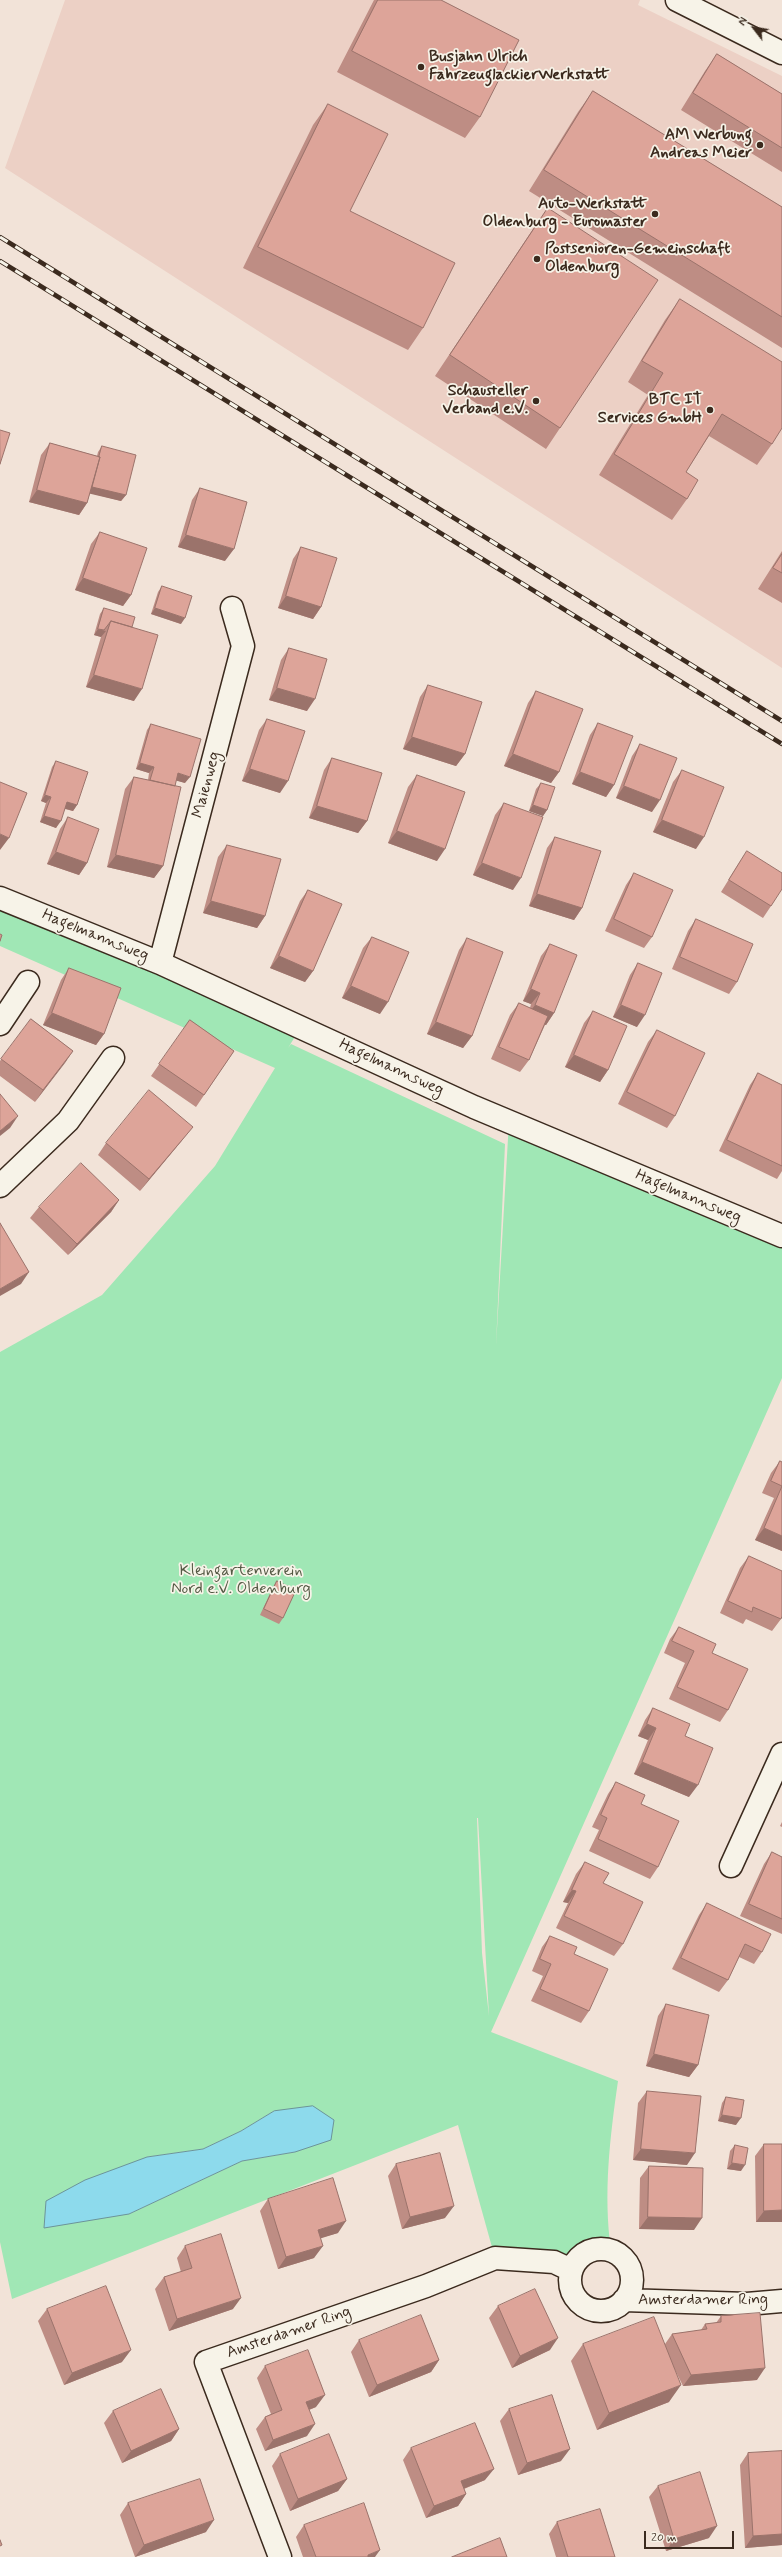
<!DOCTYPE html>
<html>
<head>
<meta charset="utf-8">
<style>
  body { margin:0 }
  #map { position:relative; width:782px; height:2557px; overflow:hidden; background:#f2e3d8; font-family:Mynerve,sans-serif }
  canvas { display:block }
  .north { position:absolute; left:734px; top:8px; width:40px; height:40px; -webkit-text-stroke:3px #f7f3e8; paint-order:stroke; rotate:301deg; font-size:11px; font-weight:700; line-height:16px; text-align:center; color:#3b2a1e }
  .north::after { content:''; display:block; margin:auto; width:14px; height:18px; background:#3b2a1e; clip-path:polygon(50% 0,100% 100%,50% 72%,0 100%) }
  .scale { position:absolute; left:644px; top:2531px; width:90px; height:18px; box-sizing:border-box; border:2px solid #3b2a1e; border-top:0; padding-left:5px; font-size:12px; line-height:14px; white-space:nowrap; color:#3b2a1e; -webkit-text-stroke:3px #f7f3e8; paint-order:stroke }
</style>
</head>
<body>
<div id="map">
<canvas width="782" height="2557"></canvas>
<div class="north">N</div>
<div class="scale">20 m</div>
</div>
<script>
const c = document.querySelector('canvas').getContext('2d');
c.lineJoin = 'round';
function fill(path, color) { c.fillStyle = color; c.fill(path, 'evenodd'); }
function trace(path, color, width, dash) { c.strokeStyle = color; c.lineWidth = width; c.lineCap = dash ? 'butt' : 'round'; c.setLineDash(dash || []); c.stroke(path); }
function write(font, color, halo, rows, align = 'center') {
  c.font = font + ' Mynerve,sans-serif'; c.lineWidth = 3.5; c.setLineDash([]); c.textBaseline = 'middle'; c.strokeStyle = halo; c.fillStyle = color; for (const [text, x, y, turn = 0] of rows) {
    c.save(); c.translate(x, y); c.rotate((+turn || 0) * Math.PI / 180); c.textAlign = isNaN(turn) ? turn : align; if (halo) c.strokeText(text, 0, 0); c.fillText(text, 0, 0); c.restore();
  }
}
const built = new Path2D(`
  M65,0H640L638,5L782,76V668L5,168Z`);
const green = new Path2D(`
  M0,898L301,1027L288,1048L291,1044L505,1144L496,1346L509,1121L782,1234V1378L491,2032L618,2081C610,2137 603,2194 611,2250H592L575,2261L495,2258L458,2125L12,2299L0,2242V1352L102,1295L215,1166L275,1068L0,946ZM477,1818H478L489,2016L482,1953ZM274,2111L295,2152L242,2161L129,2214L147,2157L203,2149L241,2131Z`);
const water = new Path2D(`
  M313,2106L334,2120L331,2140L295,2152L242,2161L129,2214L44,2228L46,2201L85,2180L147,2157L203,2149L241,2131L274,2111Z`);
const minor = new Path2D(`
  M677,0L782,53
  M0,898L160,963L474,1107L782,1236
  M160,963L243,646L232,608
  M0,1024L28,982
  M0,1186L68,1121L113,1058
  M731,1866L782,1754
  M570 2280a31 31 0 1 1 62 0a31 31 0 1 1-62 0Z
  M624,2300L747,2304L782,2301
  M280,2557L206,2362L426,2286L495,2258L554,2262L571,2270`);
const rail = new Path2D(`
  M0,237L782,721
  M0,261L782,744`);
const wall = new Path2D(`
  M374,0H441L480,117L465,138L337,72Z
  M717,54L782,94V172L681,110L705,71Z
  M593,91L782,207V348L529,191L578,112Z
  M328,104L350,211L423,328L408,350L243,268L313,125Z
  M548,208L560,428L546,449L435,376L533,229Z
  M680,299L772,444L757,465L709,436L686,472L687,499L672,520L599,475L648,395L628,382L665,320Z
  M50,443L97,456L98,452L102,446L126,495L121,501L90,493L87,503L79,515L29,502L41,455Z
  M200,488L225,561L178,547L192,500Z
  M100,532L131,595L123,606L75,590L91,544Z
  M301,547L321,607L313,619L278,608L293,559Z
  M782,551V603L758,589Z
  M162,586L181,624L151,614L158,592Z
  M104,608L132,627L134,701L86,687L101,637L94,635L100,614Z
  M289,648L307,711L269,700L281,660Z
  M428,685L465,754L456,766L403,749L420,697Z
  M536,691L559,772L551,783L504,766L528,703Z
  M267,719L280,793L242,781L259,730Z
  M598,723L614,785L606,797L572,784L590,735Z
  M151,724L185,783L176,780L175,786L163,866L154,878L107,867L125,789L134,777L148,780L149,773L136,769L147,730Z
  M640,744L652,812L616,798L632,756Z
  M332,758L367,821L358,833L309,818L324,770Z
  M56,761L77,805L73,811L65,809L56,828L40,822L46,803L41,801L52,767Z
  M682,770L696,849L653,832L673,782Z
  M417,775L437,861L388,843L408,787Z
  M541,783L547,810L543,816L529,811L536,789Z
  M504,803L513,890L473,875L495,815Z
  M68,817L87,863L79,875L47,864L60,829Z
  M555,837L582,908L574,920L529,906L547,848Z
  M227,845L265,916L257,928L203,913L218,857Z
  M747,851L771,906L763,918L721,892L739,863Z
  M634,873L652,937L644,948L605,931L626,885Z
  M308,890L313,971L305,982L270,968L300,901Z
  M696,919L737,982L729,994L672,969L688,931Z
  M372,937L380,1014L342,998L363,948Z
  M467,938L472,1036L463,1048L427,1034L459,950Z
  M550,944L554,1013L546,1025H545L529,1060L520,1072L491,1059L510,1015L519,1003L530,1008L531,1004L523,1001L541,956Z
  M638,963L637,1027L613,1017L630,975Z
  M69,968L104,1034L96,1045L43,1025L61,980Z
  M593,1011L608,1070L600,1082L565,1067L584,1023Z
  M31,1019L73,1051L35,1102L0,1076V1061Z
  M190,1020L234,1051L196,1107L151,1076Z
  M657,1030L675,1116L667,1128L618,1104L648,1042Z
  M758,1073L782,1085V1171L777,1179L719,1151L750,1085Z
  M184,1138L140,1191L98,1155L106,1143Z
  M119,1200L111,1212L68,1255L30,1218L39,1207Z
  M780,1461L782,1462V1551L755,1540L774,1498L762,1493L771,1473Z
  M749,1556L781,1619L772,1631L746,1619L743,1624L720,1613L740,1568Z
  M277,1581L283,1618L279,1624L260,1615L273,1587Z
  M679,1627L712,1653L728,1710L720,1722L669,1699L685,1663L664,1653L670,1639Z
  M653,1708L685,1736L689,1797L634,1774L648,1740L638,1736L645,1720Z
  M616,1782L641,1804L658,1867L650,1879L589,1851L599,1830L592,1827L608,1794Z
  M782,1822V1827L780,1826Z
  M772,1852L782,1857V1934L740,1916L764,1864Z
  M585,1862L603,1883L623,1944L614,1956L556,1928L568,1903L563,1902L576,1874Z
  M707,1903L762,1952L754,1964L739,1957L728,1980L719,1992L672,1969L699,1915Z
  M550,1936L574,1954L589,2011L581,2023L531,2001L543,1976L532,1971L542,1947Z
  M666,2004L698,2065L689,2077L646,2066L658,2016Z
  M647,2091L687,2165L633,2160L638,2103Z
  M726,2097L736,2125L718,2121L722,2103Z
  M764,2144H782V2222H756L755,2156Z
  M735,2145L741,2171L727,2169L730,2151Z
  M396,2164L445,2218L402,2229L388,2176Z
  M649,2166L694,2230L639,2229L640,2178Z
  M268,2199L338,2233L320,2238L314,2258L278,2269L260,2211Z
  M185,2246L233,2309L169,2331L155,2289L164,2277L181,2272L177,2258Z
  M498,2306L550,2350L512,2368L489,2318Z
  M47,2309L122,2362L64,2385L38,2321Z
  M721,2316L757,2380L683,2386L674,2368L669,2402L597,2430L571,2361L583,2344H665L672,2334L701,2330L705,2324L716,2323Z
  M359,2340L439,2360L431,2372L369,2397L351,2352Z
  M265,2366L316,2407L309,2410L307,2436L265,2451L256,2429L265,2417L271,2414L257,2378Z
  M509,2409L561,2461L518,2475L500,2421Z
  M113,2411L179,2429L171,2441L122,2463L104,2423Z
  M411,2448L485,2480L464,2489L466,2494L458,2506L426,2518L403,2460Z
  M782,2451V2545L745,2548L740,2465L748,2453Z
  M280,2454L347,2479L338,2491L290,2511L272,2466Z
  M658,2486L709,2538L666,2551L649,2497Z
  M128,2503L206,2532L135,2557L120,2515Z
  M557,2522L615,2557H556L549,2534Z
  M304,2525L375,2557H303L296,2537Z`);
const shadedWall = new Path2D(`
  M92,486L126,495L121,501L87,493Z
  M37,490L87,503L79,515L29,502Z
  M186,535L234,549L225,561L178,547Z
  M83,578L131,595L123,606L75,590Z
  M286,596L321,607L313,619L278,608Z
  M155,608L185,618L181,624L151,614Z
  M98,629L106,631L101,637L94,635Z
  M94,675L142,689L134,701L86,687Z
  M277,688L315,699L307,711L269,700Z
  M412,737L465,754L456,766L403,749Z
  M513,754L559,772L551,783L504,766Z
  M140,763L154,767L149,773L136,769Z
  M250,769L288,781L280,793L242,781Z
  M580,772L614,785L606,797L572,784Z
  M178,773L190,777L185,783L174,780Z
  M624,786L660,800L652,812L616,798Z
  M45,795L51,797L46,803L41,801Z
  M67,802L77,805L73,811L63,808Z
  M533,805L547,810L543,816L529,811Z
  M317,806L367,821L358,833L309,818Z
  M44,816L61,821L56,828L40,822Z
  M662,820L704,837L696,849L653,832Z
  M397,831L445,849L437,861L388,843Z
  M0,834L9,838L0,850Z
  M56,852L87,863L79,875L47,864Z
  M116,855L163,866L154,878L107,867Z
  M482,863L521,878L513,890L473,875Z
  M537,894L582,908L574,920L529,906Z
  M211,901L265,916L257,928L203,913Z
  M279,956L313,971L305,982L270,968Z
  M351,986L388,1002L380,1014L342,998Z
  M531,989L540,993L531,1004L523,1001Z
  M535,1005L554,1013L546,1025L526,1017Z
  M621,1005L645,1015L637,1027L613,1017Z
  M52,1013L104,1034L96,1045L43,1025Z
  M436,1022L472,1036L463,1048L427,1034Z
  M73,1051L65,1063L35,1102L43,1090Z
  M574,1055L608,1070L600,1082L565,1067Z
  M18,1116L10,1128L0,1136V1131Z
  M193,1127L184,1138L140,1191L149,1179Z
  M119,1200L111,1212L68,1255L77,1244Z
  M29,1272L21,1284L0,1296V1289Z
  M764,1528L782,1536V1551L755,1540Z
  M647,1724L656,1728L648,1740L638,1736Z
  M642,1762L698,1785L689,1797L634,1774Z
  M572,1890L576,1891L568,1903L563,1902Z
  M654,2054L698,2065L689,2077L646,2066Z
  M722,2115L741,2118L736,2125L718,2121Z
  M641,2149L695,2153L687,2165L633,2160Z
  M732,2163L745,2165L741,2171L727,2169Z
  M454,2206L445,2218L402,2229L410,2217Z
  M782,2210V2222H756L764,2211Z
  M648,2217L702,2218L694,2230L639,2229Z
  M346,2221L338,2233L309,2242L318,2230Z
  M323,2246L314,2258L278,2269L286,2257Z
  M241,2298L233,2309L169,2331L177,2319Z
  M558,2338L550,2350L512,2368L520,2356Z
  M131,2350L122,2362L64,2385L72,2373Z
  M439,2360L431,2372L369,2397L377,2385Z
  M765,2368L757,2380L683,2386L691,2375Z
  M681,2385L669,2402L597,2430L609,2413Z
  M325,2395L316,2407L298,2414L306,2402Z
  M315,2424L307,2436L265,2451L273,2440Z
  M179,2429L171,2441L122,2463L131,2451Z
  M570,2449L561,2461L518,2475L527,2463Z
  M494,2469L485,2480L453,2493L461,2481Z
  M347,2479L338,2491L290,2511L298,2499Z
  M466,2494L458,2506L426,2518L434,2506Z
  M214,2520L206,2532L135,2557L144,2545Z
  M717,2526L709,2538L666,2551L674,2539Z
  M782,2534V2545L745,2548L753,2536Z
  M380,2550L375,2557H366L368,2555Z`);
const building = new Path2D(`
  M378,0H441L519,40L480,117L352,51Z
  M717,54L782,94V148L693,93Z
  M593,91L782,207V317L544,170Z
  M328,104L388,134L350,211L455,263L423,328L258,247Z
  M548,208L658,280L560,428L450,355Z
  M680,299L782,362V428L772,444L722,414L686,472L698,480L687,499L614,454L663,373L642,361Z
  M0,430L10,433L0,464Z
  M50,443L100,457L87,503L37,490Z
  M102,446L136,455L126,495L92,487L100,457H99Z
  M200,488L247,502L234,549L186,535Z
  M100,532L147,548L131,595L83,578Z
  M301,547L337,558L321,607L286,596Z
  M782,554V573L773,568Z
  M162,586L192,596L185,618L155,608Z
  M104,608L135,617L132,627L111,621L104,630L98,629Z
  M111,621L158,635L142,689L94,675Z
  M289,648L327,659L315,699L277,688Z
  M428,685L482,702L465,754L412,737Z
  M536,691L583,709L559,772L513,754Z
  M267,719L305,731L288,781L250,769Z
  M598,723L633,736L614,785L580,772Z
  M151,724L201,739L190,777L178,773L175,786L150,780L154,767L140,763Z
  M640,744L677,758L660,800L624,786Z
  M332,758L382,773L367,821L317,806Z
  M56,761L88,772L77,805L67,802L61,821L44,816L51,797L45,795Z
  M682,770L724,787L704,837L662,820Z
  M417,775L465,792L445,849L397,831Z
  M134,777L181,787L163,866L116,855Z
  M0,782L27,793L9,838L0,834Z
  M541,783L555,787L547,810L533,805Z
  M504,803L543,817L521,878L482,863Z
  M68,817L99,829L87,863L56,852Z
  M555,837L601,851L582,908L537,894Z
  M227,845L281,859L265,916L211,901Z
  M747,851L782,873V889L771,906L729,880Z
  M634,873L673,890L652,937L614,919Z
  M308,890L342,904L313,971L279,956Z
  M696,919L753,944L737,982L680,957Z
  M0,934L2,935L0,941Z
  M372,937L409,952L388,1002L351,986Z
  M467,938L503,952L472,1036L436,1022Z
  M550,944L577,955L554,1013L535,1005L540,993L531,989Z
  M638,963L662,973L645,1015L621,1005Z
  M69,968L121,988L104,1034L52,1013Z
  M519,1003L548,1016L529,1060L499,1047Z
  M593,1011L627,1026L608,1070L574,1055Z
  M31,1019L73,1051L43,1090L1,1059Z
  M190,1020L234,1051L204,1095L159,1064Z
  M657,1030L705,1053L675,1116L627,1092Z
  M758,1073L782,1085V1166L727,1140Z
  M149,1090L193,1127L149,1179L106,1143Z
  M0,1094L18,1116L0,1131Z
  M81,1163L119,1200L77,1244L39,1207Z
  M0,1223L29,1272L0,1289Z
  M780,1461L782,1462V1536L764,1528L782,1486L771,1481Z
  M749,1556L782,1571V1616L781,1619L753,1607L752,1612L728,1601Z
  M277,1581L296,1590L283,1618L264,1609Z
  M679,1627L716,1644L712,1653L748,1669L728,1710L677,1687L694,1651L672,1641Z
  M653,1708L690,1724L685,1736L713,1748L698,1785L642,1762L656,1728L647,1724Z
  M616,1782L645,1795L641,1804L679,1821L658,1867L598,1839L607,1818L601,1815Z
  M772,1852L782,1857V1919L749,1904Z
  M585,1862L609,1873L603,1883L643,1902L623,1944L564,1916L576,1891L572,1890Z
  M707,1903L771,1934L762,1952L745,1944L728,1980L681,1958Z
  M550,1936L577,1947L574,1954L608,1969L589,2011L540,1989L551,1964L540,1959Z
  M666,2004L709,2015L698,2065L654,2054Z
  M647,2091L701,2096L695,2153L641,2149Z
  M726,2097L744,2100L741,2118L722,2115Z
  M764,2144H782V2210L764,2211Z
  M735,2145L748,2148L745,2165L732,2163Z
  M440,2153L454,2206L410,2217L396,2164Z
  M649,2166L703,2168L702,2218L648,2217Z
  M333,2178L346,2221L318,2230L323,2246L286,2257L268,2199Z
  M221,2234L241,2298L177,2319L164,2277L192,2268L185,2246Z
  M106,2286L131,2350L72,2373L47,2309Z
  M535,2289L558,2338L520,2356L498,2306Z
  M760,2313L765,2368L691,2375L672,2334L707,2329L705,2324L721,2322V2316Z
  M421,2315L439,2360L377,2385L359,2340Z
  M654,2317L681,2385L609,2413L583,2344Z
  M308,2350L325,2395L306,2402L315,2424L273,2440L265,2417L282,2410L265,2366Z
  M161,2389L179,2429L131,2451L113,2411Z
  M552,2395L570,2449L527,2463L509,2409Z
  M475,2423L494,2469L461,2481L466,2494L434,2506L411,2448Z
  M329,2434L347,2479L298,2499L280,2454Z
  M782,2451V2534L753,2536L748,2453Z
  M700,2472L717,2526L674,2539L658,2486Z
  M200,2479L214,2520L144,2545L128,2503Z
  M364,2503L380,2550L368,2555V2557H316L304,2525Z
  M600,2509L615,2557H568L557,2522Z
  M500,2538L507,2557H452Z
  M0,2540L2,2545L0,2546Z`);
const markers = [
  [421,67,4,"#3b2a1e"],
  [760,145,4,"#3b2a1e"],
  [655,214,4,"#3b2a1e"],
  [537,259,4,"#3b2a1e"],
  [536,401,4,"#3b2a1e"],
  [710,410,4,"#3b2a1e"]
];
const poiNames = [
  ["Busjahn Ulrich",429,58,"left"],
  ["FahrzeuglackierWerkstatt",429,76,"left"],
  ["AM Werbung",752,136],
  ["Andreas Meier",752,154],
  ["Auto-Werkstatt",647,205],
  ["Oldenburg - Euromaster",647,223],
  ["Postsenioren-Gemeinschaft",545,250,"left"],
  ["Oldenburg",545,268,"left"],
  ["Schausteller",528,392],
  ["Verband e.V.",528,410],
  ["BTC IT",702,401],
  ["Services GmbH",702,419]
];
const streetNames = [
  ["Maienweg",207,785,-75],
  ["Hagelmannsweg",95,936,22],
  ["Hagelmannsweg",391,1068,25],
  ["Hagelmannsweg",688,1197,23],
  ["Amsterdamer Ring",703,2301],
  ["Amsterdamer Ring",289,2333,-19]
];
const parkNames = [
  ["Kleingartenverein",241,1572],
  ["Nord e.V. Oldenburg",241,1590]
];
fill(built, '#ecd0c5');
fill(green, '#a0e7b5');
fill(water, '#8ddaec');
trace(water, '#6c949a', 1);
trace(minor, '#3b2a1e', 25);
trace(minor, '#f7f3e8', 22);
trace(rail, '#3b2a1e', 4.5);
trace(rail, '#f7f3e8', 3, [9]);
fill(wall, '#be8d84');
fill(shadedWall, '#9b736b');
fill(building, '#dda499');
trace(building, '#9b736b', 1);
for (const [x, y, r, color] of markers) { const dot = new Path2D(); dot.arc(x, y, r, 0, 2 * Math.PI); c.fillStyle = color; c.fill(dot); trace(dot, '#f7f3e8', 1.5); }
write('bold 16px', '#3b2a1e', '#f7f3e8', poiNames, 'right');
write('16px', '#3b2a1e', '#f7f3e8', streetNames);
write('16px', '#545944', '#f7f3e8', parkNames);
</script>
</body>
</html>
